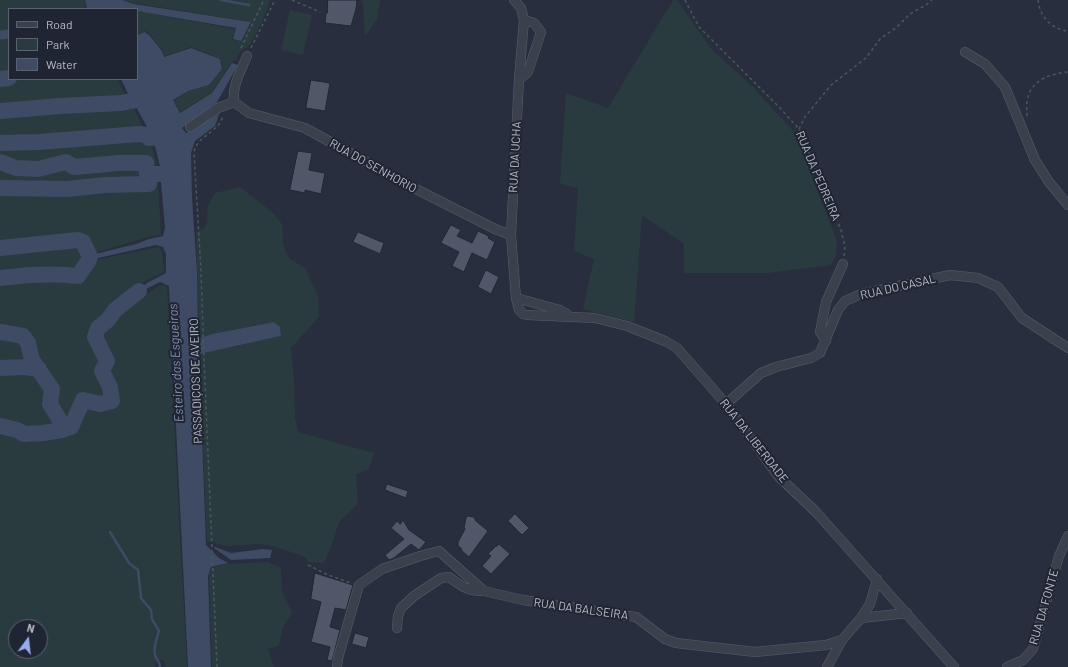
<!DOCTYPE html>
<html>
<head>
<meta charset="utf-8">
<style>
  body { margin:0 }
  #map { position:relative; width:1068px; height:667px; overflow:hidden; background:#282e3d; font-family:Barlow,sans-serif }
  canvas { display:block }
  .legend { position:absolute; left:8px; top:8px; width:130px; height:72px; box-sizing:border-box; background:#202533; border:1px solid #5d616f; margin:0; padding:5px 7px; list-style:none; font-size:12px; color:#b8bcc8 }
  .legend li { display:flex; align-items:center; gap:8px; height:20px }
  .legend b { width:20px; border:1px solid #5d616f }
  .north { position:absolute; left:8px; top:619px; width:40px; height:40px; box-sizing:border-box; background:#202533; border:1px solid #5d616f; border-radius:50%; rotate:15deg; font-size:11px; font-weight:700; line-height:16px; text-align:center; color:#b8bcc8 }
  .north::after { content:''; display:block; margin:auto; width:14px; height:18px; background:#97acee; clip-path:polygon(50% 0,100% 100%,50% 72%,0 100%) }
</style>
</head>
<body>
<div id="map">
<canvas width="1068" height="667"></canvas>
<ul class="legend">
<li><b style="height:5px;background:#3b404d"></b>Road</li>
<li><b style="height:11px;background:#2a3b3f"></b>Park</li>
<li><b style="height:11px;background:#3f4a64"></b>Water</li>
</ul>
<div class="north">N</div>
</div>
<script>
const c = document.querySelector('canvas').getContext('2d');
c.lineJoin = 'round';
function fill(path, color) { c.fillStyle = color; c.fill(path, 'evenodd'); }
function trace(path, color, width, dash) { c.strokeStyle = color; c.lineWidth = width; c.lineCap = dash ? 'butt' : 'round'; c.setLineDash(dash || []); c.stroke(path); }
function write(font, color, halo, rows, align = 'center') {
  c.font = font + ' Barlow,sans-serif'; c.lineWidth = 4; c.setLineDash([]); c.textBaseline = 'middle'; c.strokeStyle = halo; c.fillStyle = color; for (const [text, x, y, turn = 0] of rows) {
    c.save(); c.translate(x, y); c.rotate((+turn || 0) * Math.PI / 180); c.textAlign = isNaN(turn) ? turn : align; if (halo) c.strokeText(text, 0, 0); c.fillText(text, 0, 0); c.restore();
  }
}
const green = new Path2D(`
  M0,0H84L86,9H9V79H117L125,94L119,100L121,105L133,106L151,144L157,165L152,167L145,174L158,182L161,235L148,237L94,253L88,244L80,236H73L85,253L83,261L69,270L73,278H81L89,270L95,260L159,247L162,252L164,272L147,280L119,300L121,309L126,308L160,285L167,286L187,667H166L163,660H156L155,667H0ZM16,627H40V651H16Z
  M124,0H270C265,15 259,31 250,44C244,52 239,49 236,61L234,60L232,62L211,93L180,112L174,101L188,91L209,85L223,69L221,59L191,47L164,56L163,49L157,46L153,37L146,31L137,35V11L235,29L232,40L241,41L252,22L134,3Z
  M360,0H380L377,19L365,36L363,2Z
  M673,0H677L712,50L750,84L795,133L837,241L836,256L831,265L768,273H684V244L642,215L634,322L583,309L594,259L574,251L578,188L560,184L566,93L608,108Z
  M290,10L312,15L303,55L281,50Z
  M240,187L273,213L282,224L283,245L290,259L305,268L318,296L319,317L291,348L294,380L295,418L298,432L374,453L369,469L356,474L358,504L339,522L333,541L324,563L309,562L304,556L272,546L259,544L227,546L207,541L199,354L281,336L280,327L274,322L212,334L199,339L196,232L206,227L208,206L215,193Z
  M268,562L281,568L282,591L292,613L283,627L279,645L268,649L274,667H212L209,576L211,568L226,564Z`);
const water = new Path2D(`
  M85,0H122L134,4L251,22L241,41L233,39L236,28L137,11V9H87Z
  M145,32C153,38 152,39 157,45C161,51 162,48 164,57L191,48L220,59L222,69L209,85L188,91L173,100L180,113L212,93L232,63L238,65L217,102L182,128L186,133L219,114L215,126L195,141L191,153L192,197L197,272L198,339L212,334L274,322L280,327L281,336L199,354L206,545L219,558L228,563L211,567L208,576L211,667H188L169,286L160,282L146,289L130,302L122,306V301L147,283L166,273V254L163,247L156,245L94,259L91,260L88,268L78,276L72,273L84,266L88,256L83,246L76,237L84,241L91,255L136,244L149,239L163,236L165,228L161,182L147,174L161,170L153,138L134,103H121L130,98L121,79H137V35Z
  M215,547L231,553L263,549L272,550L270,558L231,560L214,548Z`);
const stream = new Path2D(`
  M221,0L249,5
  M110,532L129,563L138,570L141,598L151,610L152,619L159,631C157,638 153,647 155,655C156,660 160,661 160,667`);
const canal = new Path2D(`
  M2,35L9,34`);
const river = new Path2D(`
  M0,79L9,78
  M0,111L60,106L121,103L142,99
  M0,143L39,142L139,134L147,135L149,138L169,137
  M0,162L16,168L38,169L66,162L74,167L118,163H146L147,174H169
  M0,188L68,189L105,185L149,184L147,174
  M0,248L78,240L83,242L90,257
  M0,278C25,275 53,273 78,276L89,260
  M0,332L23,336L28,343L32,360L52,389L50,404L65,429
  M0,368L25,367L39,369
  M0,426L17,430L24,434L43,433L62,430L71,427L83,400L100,404L112,401L110,387L102,371L107,361L95,337L98,328L108,320L115,310L139,291`);
const building = new Path2D(`
  M328,0H357L356,9L351,26L325,23L326,13H327Z
  M311,80L330,83L325,111L306,108Z
  M298,151L312,153L309,170L325,173L321,194L305,190V193L290,190Z
  M451,225L461,230L457,236L472,243L478,231L489,236L488,238L495,242L487,260L472,253L464,272L452,266L459,252L441,243Z
  M358,232L384,243L380,254L353,242Z
  M486,270L499,277L491,294L478,287Z
  M387,484L408,491L406,498L385,490Z
  M515,514L529,528L522,535L508,521Z
  M468,516L474,517L476,521L488,531L469,557L462,551L461,548L458,546V542L465,529L464,527L466,518Z
  M403,520L409,530L426,542L419,550L411,544L394,558L389,560L385,555L404,539L391,528L397,521L400,524Z
  M499,544L510,554L491,574L482,566L491,556L488,554L497,545V546Z
  M315,573L353,585L346,610L335,608L330,627L340,630L332,661L327,660L330,647L311,642L321,602L311,599Z
  M355,633L369,637L366,648L352,644Z`);
const path = new Path2D(`
  M292,0L320,12
  M685,0L699,27L780,108L799,129L841,230L845,247L844,256
  M1038,0C1040,17 1051,29 1068,31
  M241,48L264,0
  M251,48L275,0
  M1027,116C1027,110 1026,103 1028,97C1032,80 1052,73 1068,72
  M799,129L805,117L831,85L866,58L880,39L897,27L910,14L926,5L932,0
  M308,565L328,575L351,583
  M217,667L204,359L201,271L194,153C196,135 220,133 223,115`);
const minor = new Path2D(`
  M514,0L521,8L524,20L519,79L511,235L516,298L519,310L523,314L527,315L595,318L627,326L665,341L677,348L726,404L779,477L816,512L954,667
  M965,52L985,64L1005,87L1035,160L1049,182L1068,205
  M247,56C241,71 232,85 234,102L249,113L305,128L410,186L495,229L511,235
  M519,79L528,72L541,32L534,23L524,20
  M190,127L218,108L234,102
  M516,298L560,310L567,314
  M826,341L820,332L826,302L843,264
  M726,404L761,373L776,367L811,358L820,353L838,310L845,301L861,294L950,275L978,278L998,287L1022,318L1068,348
  M861,618L907,613
  M397,628L398,616L401,608L414,596L441,578L449,577C461,586 469,592 484,591
  M337,667L338,658L359,585L382,569L420,556L439,551L484,591L523,600L636,617L665,639L676,643L755,652L826,645L842,640
  M827,667L842,640L861,618L870,604L877,579
  M1007,667L1023,660L1033,649L1059,556L1068,536`);
const streetNames = [
  ["RUA DA UCHA",515,157,-87],
  ["RUA DO SENHORIO",373,166,29],
  ["RUA DA PEDREIRA",818,176,67],
  ["RUA DO CASAL",898,287,-13],
  ["PASSADIÇOS DE AVEIRO",196,381,-92],
  ["RUA DA LIBERDADE",754,441,52],
  ["RUA DA FONTE",1044,607,-74],
  ["RUA DA BALSEIRA",581,609,8]
];
const waterNames = [
  ["Esteiro das Esgueiras",176,363,-93]
];
fill(green, '#2a3b3f');
fill(water, '#3f4a64');
trace(stream, '#3f4a64', 2.5);
trace(canal, '#3f4a64', 9);
trace(river, '#3f4a64', 16);
fill(building, '#515668');
trace(building, '#222735', 1);
trace(minor, '#595e6b', 10);
trace(path, '#49585d', 1.5, [3, 3]);
trace(minor, '#3b404d', 9);
write('12px', '#b8bcc8', '#202533', streetNames);
write('italic 13px', '#828eac', '#202533', waterNames);
</script>
</body>
</html>
